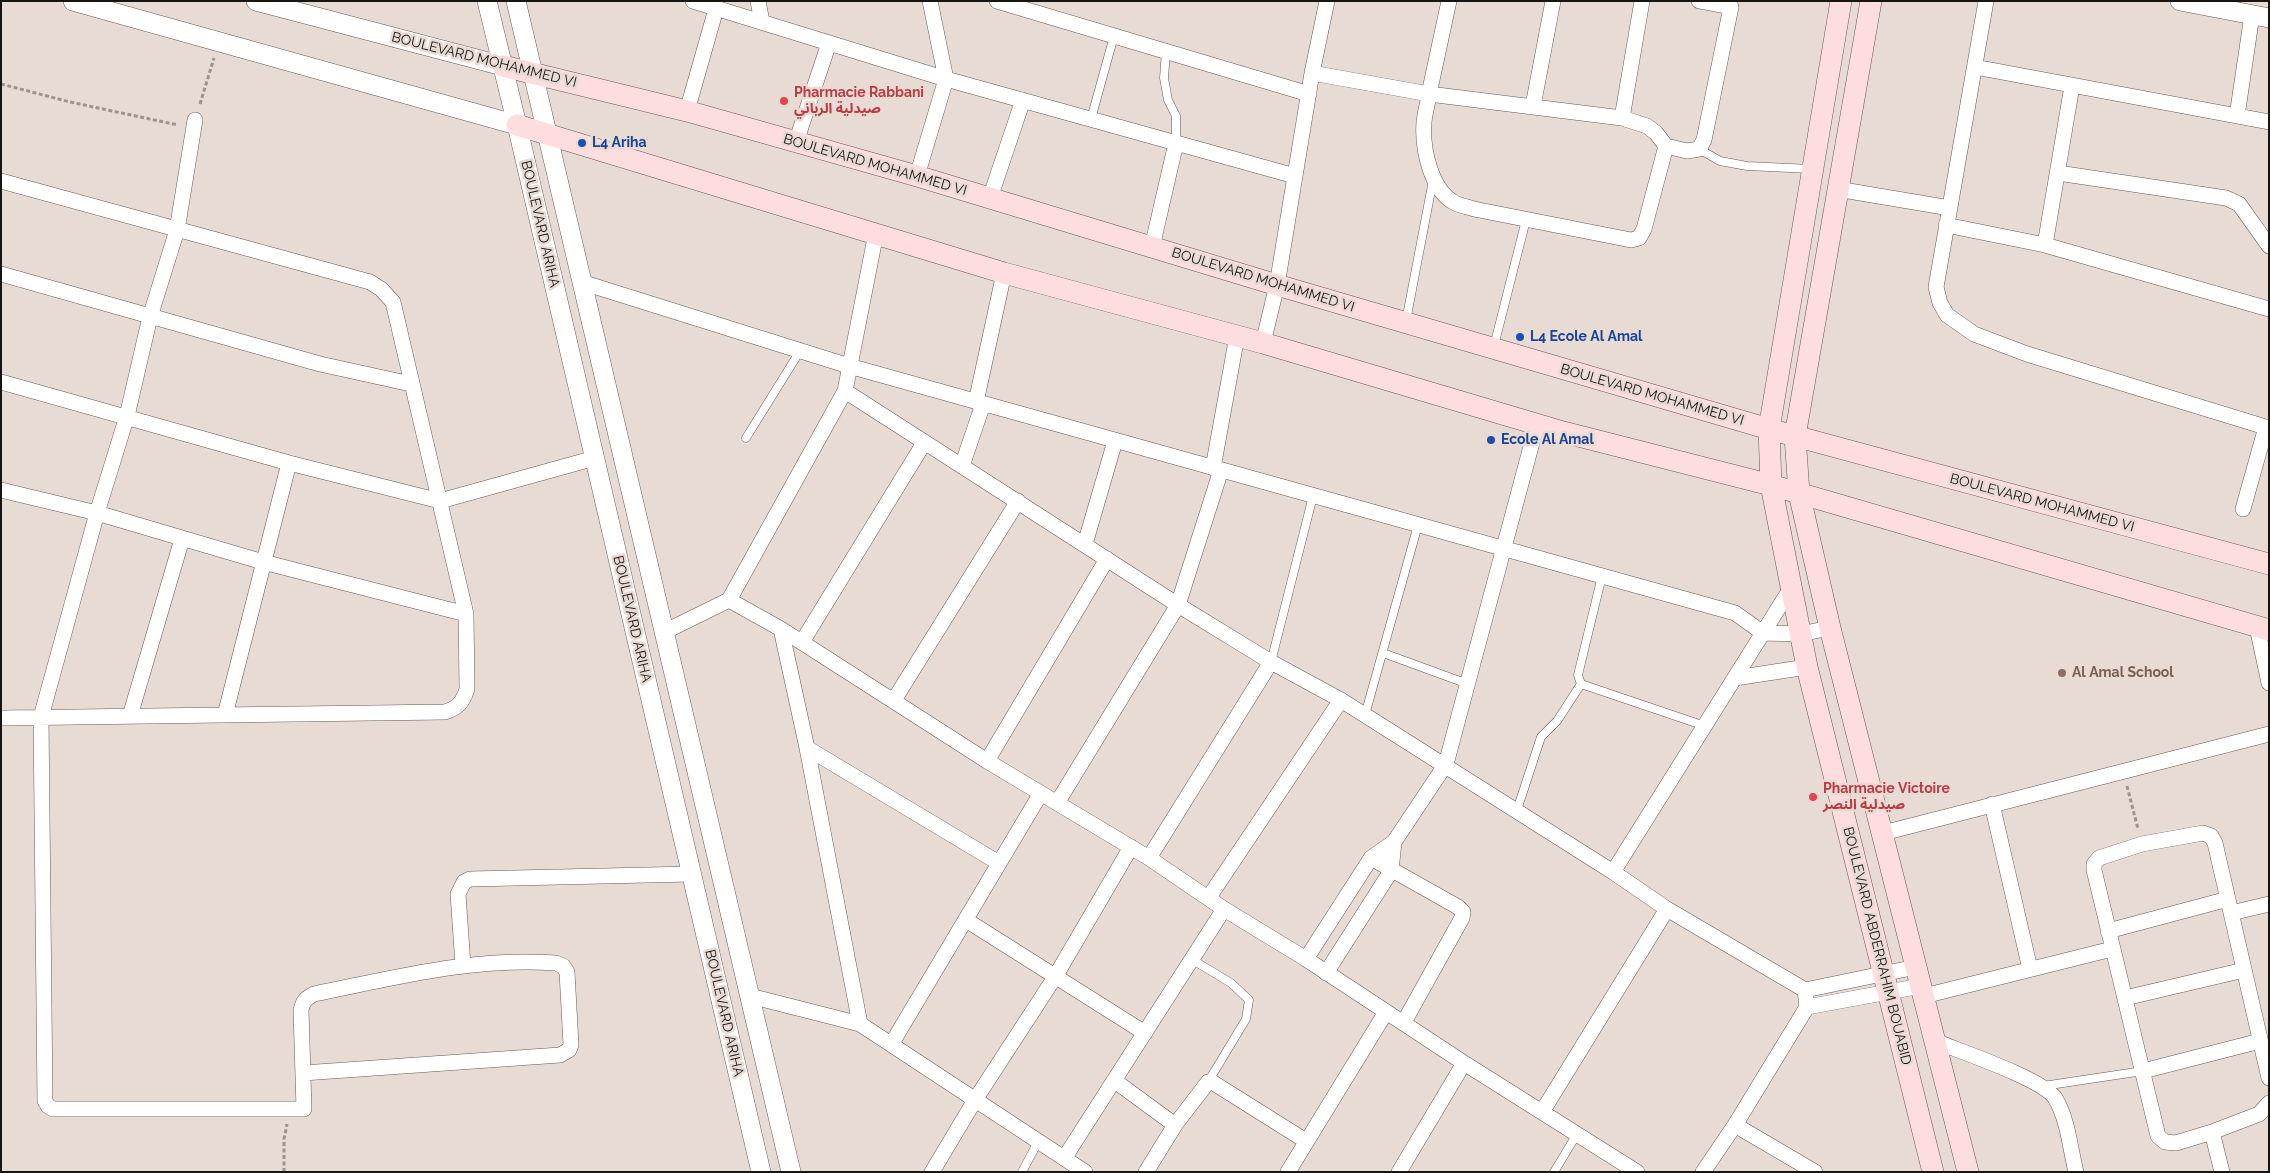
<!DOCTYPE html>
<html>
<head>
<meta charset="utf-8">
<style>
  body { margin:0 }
  #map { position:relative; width:2270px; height:1173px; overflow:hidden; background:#e8dbd4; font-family:Raleway,sans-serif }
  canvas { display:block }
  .frame { position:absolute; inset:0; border:2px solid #181411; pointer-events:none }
</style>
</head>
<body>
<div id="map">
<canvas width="2270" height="1173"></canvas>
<div class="frame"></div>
</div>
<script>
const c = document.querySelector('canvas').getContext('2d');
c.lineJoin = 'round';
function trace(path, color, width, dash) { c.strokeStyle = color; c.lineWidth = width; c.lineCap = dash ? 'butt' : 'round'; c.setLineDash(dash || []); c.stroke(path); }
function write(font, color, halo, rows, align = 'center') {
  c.font = font + ' Raleway,"Noto Sans Arabic",sans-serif'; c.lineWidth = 5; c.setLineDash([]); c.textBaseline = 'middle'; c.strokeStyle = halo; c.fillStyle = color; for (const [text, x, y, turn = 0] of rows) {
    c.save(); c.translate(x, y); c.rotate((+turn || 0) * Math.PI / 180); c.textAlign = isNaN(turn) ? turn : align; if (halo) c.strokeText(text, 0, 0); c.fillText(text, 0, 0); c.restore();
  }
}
const path = new Path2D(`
  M1,84L70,102L178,125
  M200,104L214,58
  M2127,786L2138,829
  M284,1172V1139L287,1124`);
const service = new Path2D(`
  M1166,51L1164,78L1168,100L1176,116V143
  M1091,119L1114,36
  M1699,149L1720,161L1747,166L1811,169
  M1406,321L1433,180
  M1494,346L1526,220
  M746,438L800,351
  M1602,576L1578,675L1581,684L1705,726
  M1383,653L1468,684
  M1271,662L1313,496
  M1365,715L1418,525
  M1517,810L1541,737L1557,721L1581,684
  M1191,959L1231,983L1249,1000L1246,1019L1208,1082
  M2043,1086L2143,1071
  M1022,1172L1039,1140
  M1554,1172L1577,1134`);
const minor = new Path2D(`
  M693,1L946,79L1295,176
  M758,1L762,22
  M997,1L1309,94
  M1642,1L1622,118L1429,94C1428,103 1425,112 1424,122C1422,147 1430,190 1455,203C1461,206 1468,207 1474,209L1631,240L1639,238L1644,229L1666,146
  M1986,1L1936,287L1940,303L1947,315L1974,334L2027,354L2269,428
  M1975,67L2269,122
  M1312,73L1429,94L1449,1
  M1533,106L1553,1
  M687,111L716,9
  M2237,116L2252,15
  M1622,118L1647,126L1656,133L1666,146L1687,151L1699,149L1704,140L1731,7L1699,1
  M195,120L177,230L150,317L127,416L97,513L41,717L45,1101L48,1106L53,1109H304L301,1010C303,1001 306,998 314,994C394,978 473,957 556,963L563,966L567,972L571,1045L569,1050L560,1055L303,1073
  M796,142L829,43
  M2058,173L2226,198L2239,204L2269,246
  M917,176L946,79L930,1
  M1,181L370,282L381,289L393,302L466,614L467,689C463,702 458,708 445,712L1,718
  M1837,189L1950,208
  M990,198L1023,100
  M1946,225L2045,245L2269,309
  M2045,245L2072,86
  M1152,247L1176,143
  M1,274L320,364L411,384
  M581,282L849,366L1735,613L1763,633L1800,634L1830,628
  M1263,343L1277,285L1312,73L1327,1
  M1,382L289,463L440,501L595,458
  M845,391L1178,605L1271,662L1341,700L1613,872L1667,909L1805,990L1916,967
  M976,402L1004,273
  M962,466L983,404
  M1213,468L1237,336
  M1,490L97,513L263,562L466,614
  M2243,509L2266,427
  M1085,544L1115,441
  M729,600L845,391L876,233
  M2257,627L2269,683
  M781,629L807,748L860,1024
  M664,632L729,600L781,629L987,761L1149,858L1224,909L1306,959L1464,1063L1637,1172
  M802,642L924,443
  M1735,678L1807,667
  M894,700L1018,501
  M225,715L289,463
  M130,716L182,539
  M807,748L999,863
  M987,761L1107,559
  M1057,803L1178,605L1221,470
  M1992,804L2030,969
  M1883,833L2269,734
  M1149,858L1271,662
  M1371,858L1458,907L1463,912L1462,918L1404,1022
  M1613,872L1791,588
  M1209,897L1341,700
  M2231,913L2269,904
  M966,920L1145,1033
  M2108,931L2228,899
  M1306,959L1371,858L1394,842L1446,764L1537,424
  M463,965L458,894L464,882L470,879L692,874
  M1326,973L1391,871L1394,842
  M750,996L860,1024L1085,1172
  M1924,996L2112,949
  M2125,998L2244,970
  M1807,1007L1921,986
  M1935,1041C1959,1051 2043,1079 2055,1098C2068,1119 2070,1148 2076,1172
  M892,1043L1041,793
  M2143,1071L2260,1041
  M2269,1078L2215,843L2211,836L2203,833L2142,844L2099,858L2094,864V870L2158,1136L2165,1142L2176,1143L2212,1132L2259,1114L2269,1103
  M1115,1081L1175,1125L1208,1082H1212L1306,1141
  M1542,1112L1667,909
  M1735,1125L1815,1172
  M2212,1132L2222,1172
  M1065,1157L1224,909
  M932,1172L975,1100L1055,977L1131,847
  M1146,1172L1175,1125
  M1288,1172L1386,1012
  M1399,1172L1464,1063
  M1703,1172L1735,1125L1807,1007L1805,990`);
const tertiary = new Path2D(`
  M73,1L517,125
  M256,1L503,66
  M487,1L517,125L761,1172
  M516,1L791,1172
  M2180,1L2269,18`);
const secondary = new Path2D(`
  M1841,1L1769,429L1771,485L1807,667L1933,1172
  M1871,1L1795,436L1799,493L1830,628L1968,1172
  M503,66L687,111L917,176L1277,285L1769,429L2269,564
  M517,125L1004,273L1263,343L1563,432L1771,485L2269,630`);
const markers = [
  [784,101,5,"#e0444e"],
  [582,143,5,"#1a4fb4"],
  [1520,337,5,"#1a4fb4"],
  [1491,440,5,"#1a4fb4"],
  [2062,673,5,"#8d6e63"],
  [1813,797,5,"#e0444e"]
];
const streetNames = [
  ["BOULEVARD MOHAMMED VI",484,60,14],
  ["BOULEVARD MOHAMMED VI",875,165,16],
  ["BOULEVARD ARIHA",540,224,77],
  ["BOULEVARD MOHAMMED VI",1263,280,17],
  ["BOULEVARD MOHAMMED VI",1652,395,16],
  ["BOULEVARD MOHAMMED VI",2042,503,15],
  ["BOULEVARD ARIHA",632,619,77],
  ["BOULEVARD ABDERRAHIM BOUABID",1877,946,76],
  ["BOULEVARD ARIHA",724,1013,77]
];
const healthNames = [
  ["Pharmacie Rabbani",794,93],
  ["صيدلية الرباني",794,109],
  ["Pharmacie Victoire",1823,789],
  ["صيدلية النصر",1823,805]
];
const transitNames = [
  ["L4 Ariha",592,143],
  ["L4 Ecole Al Amal",1530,337],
  ["Ecole Al Amal",1501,440]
];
const educationNames = [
  ["Al Amal School",2072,673]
];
trace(service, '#655a54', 9);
trace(minor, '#655a54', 16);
trace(tertiary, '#655a54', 20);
trace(secondary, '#655a54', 22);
trace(path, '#9c938d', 3, [4, 2.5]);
trace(service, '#fff', 8);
trace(minor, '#fff', 15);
trace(tertiary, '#fff', 19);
trace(secondary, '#fdddde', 21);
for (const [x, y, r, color] of markers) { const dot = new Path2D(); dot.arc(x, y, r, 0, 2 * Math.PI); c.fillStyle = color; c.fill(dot); trace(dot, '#e8dbd4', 2); }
write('14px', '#181411', '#e8dbd4', streetNames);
write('bold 14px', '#be3a42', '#e8dbd4', healthNames, 'left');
write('bold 14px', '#164399', '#e8dbd4', transitNames, 'left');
write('bold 14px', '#785e54', '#e8dbd4', educationNames, 'left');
</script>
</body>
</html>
